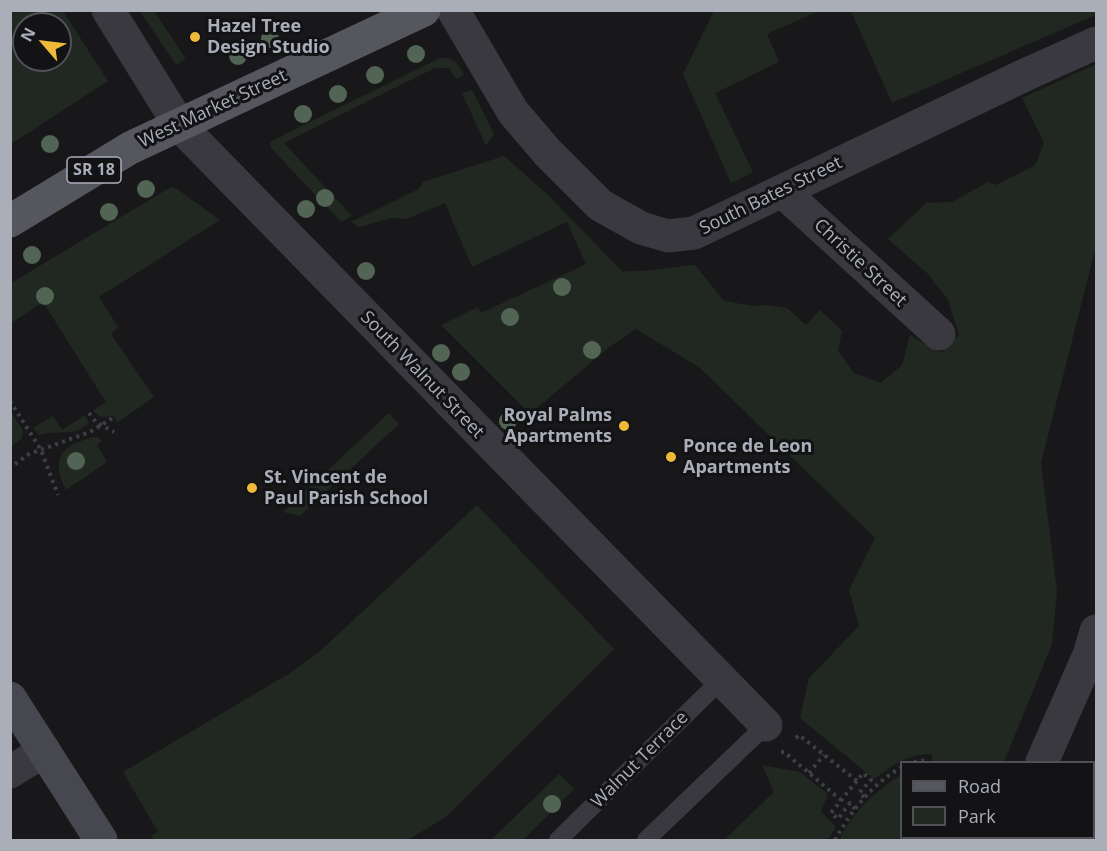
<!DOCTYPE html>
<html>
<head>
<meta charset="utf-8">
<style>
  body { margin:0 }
  #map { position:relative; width:1107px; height:851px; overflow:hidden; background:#18181a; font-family:"Open Sans",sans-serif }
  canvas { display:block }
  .frame { position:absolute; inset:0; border:12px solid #aaaeb9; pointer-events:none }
  .legend { position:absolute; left:900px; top:761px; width:195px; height:78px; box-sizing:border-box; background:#131315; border:2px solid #4f5157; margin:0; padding:8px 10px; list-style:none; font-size:18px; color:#aaaeb9 }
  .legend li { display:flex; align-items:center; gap:12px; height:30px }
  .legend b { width:30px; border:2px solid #4f5157 }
  .north { position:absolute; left:12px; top:12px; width:60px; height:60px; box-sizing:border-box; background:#131315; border:2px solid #4f5157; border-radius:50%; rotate:298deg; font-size:16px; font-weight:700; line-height:24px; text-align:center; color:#aaaeb9 }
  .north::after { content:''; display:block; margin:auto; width:21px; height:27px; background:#efba3a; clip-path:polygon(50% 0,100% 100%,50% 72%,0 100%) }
</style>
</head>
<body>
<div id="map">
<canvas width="1107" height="851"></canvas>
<div class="frame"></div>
<ul class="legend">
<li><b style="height:8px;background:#55565e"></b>Road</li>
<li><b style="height:16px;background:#202821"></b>Park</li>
</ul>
<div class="north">N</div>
</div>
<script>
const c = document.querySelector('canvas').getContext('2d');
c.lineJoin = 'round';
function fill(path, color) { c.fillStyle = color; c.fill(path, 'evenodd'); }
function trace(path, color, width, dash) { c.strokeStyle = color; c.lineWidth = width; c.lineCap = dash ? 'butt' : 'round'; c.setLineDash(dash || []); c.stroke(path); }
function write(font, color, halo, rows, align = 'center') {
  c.font = font + ' "Open Sans",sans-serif'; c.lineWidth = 6; c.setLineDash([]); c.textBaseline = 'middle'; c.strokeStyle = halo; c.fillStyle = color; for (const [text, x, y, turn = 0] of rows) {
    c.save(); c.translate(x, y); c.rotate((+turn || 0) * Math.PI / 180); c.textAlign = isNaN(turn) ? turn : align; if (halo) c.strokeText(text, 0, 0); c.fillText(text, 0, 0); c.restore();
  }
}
const green = new Path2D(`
  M11,10L63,11L108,81L11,144ZM24,24H60V60H24Z
  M144,10L154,11L186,59L176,65L141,13Z
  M1096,10V15L892,103L851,11Z
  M714,11H819L767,34L779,62L715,93L753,172L731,183L683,74Z
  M440,58C454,58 458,63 464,75L456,79L449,68H435L284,143L352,216L341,222L271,148L270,143L273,140Z
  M1096,64V246L1041,463L1057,591L1052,644L1004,762H932V754C907,754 893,765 874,779L800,718L809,678L859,626L849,590L875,538L700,368L636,329L608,348L530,414L441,325L478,307L481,313L586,264L567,222L472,267L445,203L406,219L391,218L359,227L351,222L419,189L423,182L504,156L545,192L622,271C647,272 671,267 695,265L724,301L754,306L767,305L787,308L806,325L820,310L842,331L838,351L854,373L881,383L902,365L910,335L941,353L959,335L948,300L927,273L888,239L926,203L952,202L988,182L996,185L1035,165L1044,143L1022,98Z
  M472,90L494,134L486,146L462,93Z
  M171,187L177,189L220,220L99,297L118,327L111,334L154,397L117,423L114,416C104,417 99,419 93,410L106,402L43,302L11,323V283Z
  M10,410L23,430L22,438L11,447Z
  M389,413L399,424L300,516L283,512Z
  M85,415L89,423C76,438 55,429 39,435L33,428L53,416L62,430Z
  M92,437H97L102,441L97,445L107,462L66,490C50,457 61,447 92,437Z
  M477,505L614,649L447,816L408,840H154L151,836L158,832L123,772L290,673L319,652Z
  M762,765L800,772L828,794L821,811L836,827L828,840H724L774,792Z
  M559,774L574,789L523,840H491Z
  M901,775L902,838H925V840H839C852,813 876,790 901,775Z`);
const path = new Path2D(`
  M10,401L41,450L58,495
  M89,413L96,422L114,432
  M15,464L29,454L90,432L114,417
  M796,738L799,735L857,781
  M781,752H784L841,800
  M914,762L927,760V762
  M809,773L824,755
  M855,809L850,803L838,819L831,813L863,773L871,780L859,793L864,797
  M930,838V840
  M835,840C851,811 872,784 902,767`);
const service = new Path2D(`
  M558,840L721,680
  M646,840L766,725`);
const minor = new Path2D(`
  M108,10L180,126L766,725
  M453,10L513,112L548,153L600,205L641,228L668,236L694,233L1027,74L1096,43
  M782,191L939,334
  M10,772L44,751`);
const tertiary = new Path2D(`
  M1042,762L1089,655L1096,631
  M1009,840L1010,838`);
const secondary = new Path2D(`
  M10,698L101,840`);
const primary = new Path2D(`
  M10,221L130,148L424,10`);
const trees = [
  [270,39],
  [416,54],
  [238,56],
  [375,75],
  [338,94],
  [303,114],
  [50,144],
  [146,189],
  [325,198],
  [306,209],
  [109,212],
  [32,255],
  [366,271],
  [562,287],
  [45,296],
  [510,317],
  [592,350],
  [441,353],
  [461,372],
  [508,421],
  [76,461],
  [552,804]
];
const markers = [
  [195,37,6,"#efba3a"],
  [624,426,6,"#efba3a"],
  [671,457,6,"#efba3a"],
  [252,488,6,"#efba3a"]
];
const shields = [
  [94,170,54]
];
const shieldNames = [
  ["SR 18",94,170]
];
const poiNames = [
  ["Hazel Tree",207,27],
  ["Design Studio",207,48],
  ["Royal Palms",612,416,"right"],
  ["Apartments",612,437,"right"],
  ["Ponce de Leon",683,447],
  ["Apartments",683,468],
  ["St. Vincent de",264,478],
  ["Paul Parish School",264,499]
];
const streetNames = [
  ["West Market Street",213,109,-25],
  ["South Bates Street",771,196,-26],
  ["Christie Street",860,263,43],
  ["South Walnut Street",422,375,46],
  ["Walnut Terrace",640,760,-45]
];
fill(green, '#202821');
trace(path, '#3f4046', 4, [3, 4.5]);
trace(service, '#39393f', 18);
trace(minor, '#39393f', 33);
trace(tertiary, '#39393f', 33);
trace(secondary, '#47484f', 33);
trace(primary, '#55565e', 33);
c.fillStyle = '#526555';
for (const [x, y] of trees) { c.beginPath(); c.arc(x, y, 9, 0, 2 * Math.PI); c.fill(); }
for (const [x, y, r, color] of markers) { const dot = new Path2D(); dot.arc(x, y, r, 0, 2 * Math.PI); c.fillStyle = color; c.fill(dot); trace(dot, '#131315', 2); }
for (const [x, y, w] of shields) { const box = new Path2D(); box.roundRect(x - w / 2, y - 13, w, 26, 4.5); c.fillStyle = '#131315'; c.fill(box); trace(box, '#aaaeb9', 1.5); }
write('bold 16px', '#aaaeb9', null, shieldNames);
write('bold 18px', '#aaaeb9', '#131315', poiNames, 'left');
write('18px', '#aaaeb9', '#131315', streetNames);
</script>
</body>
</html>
